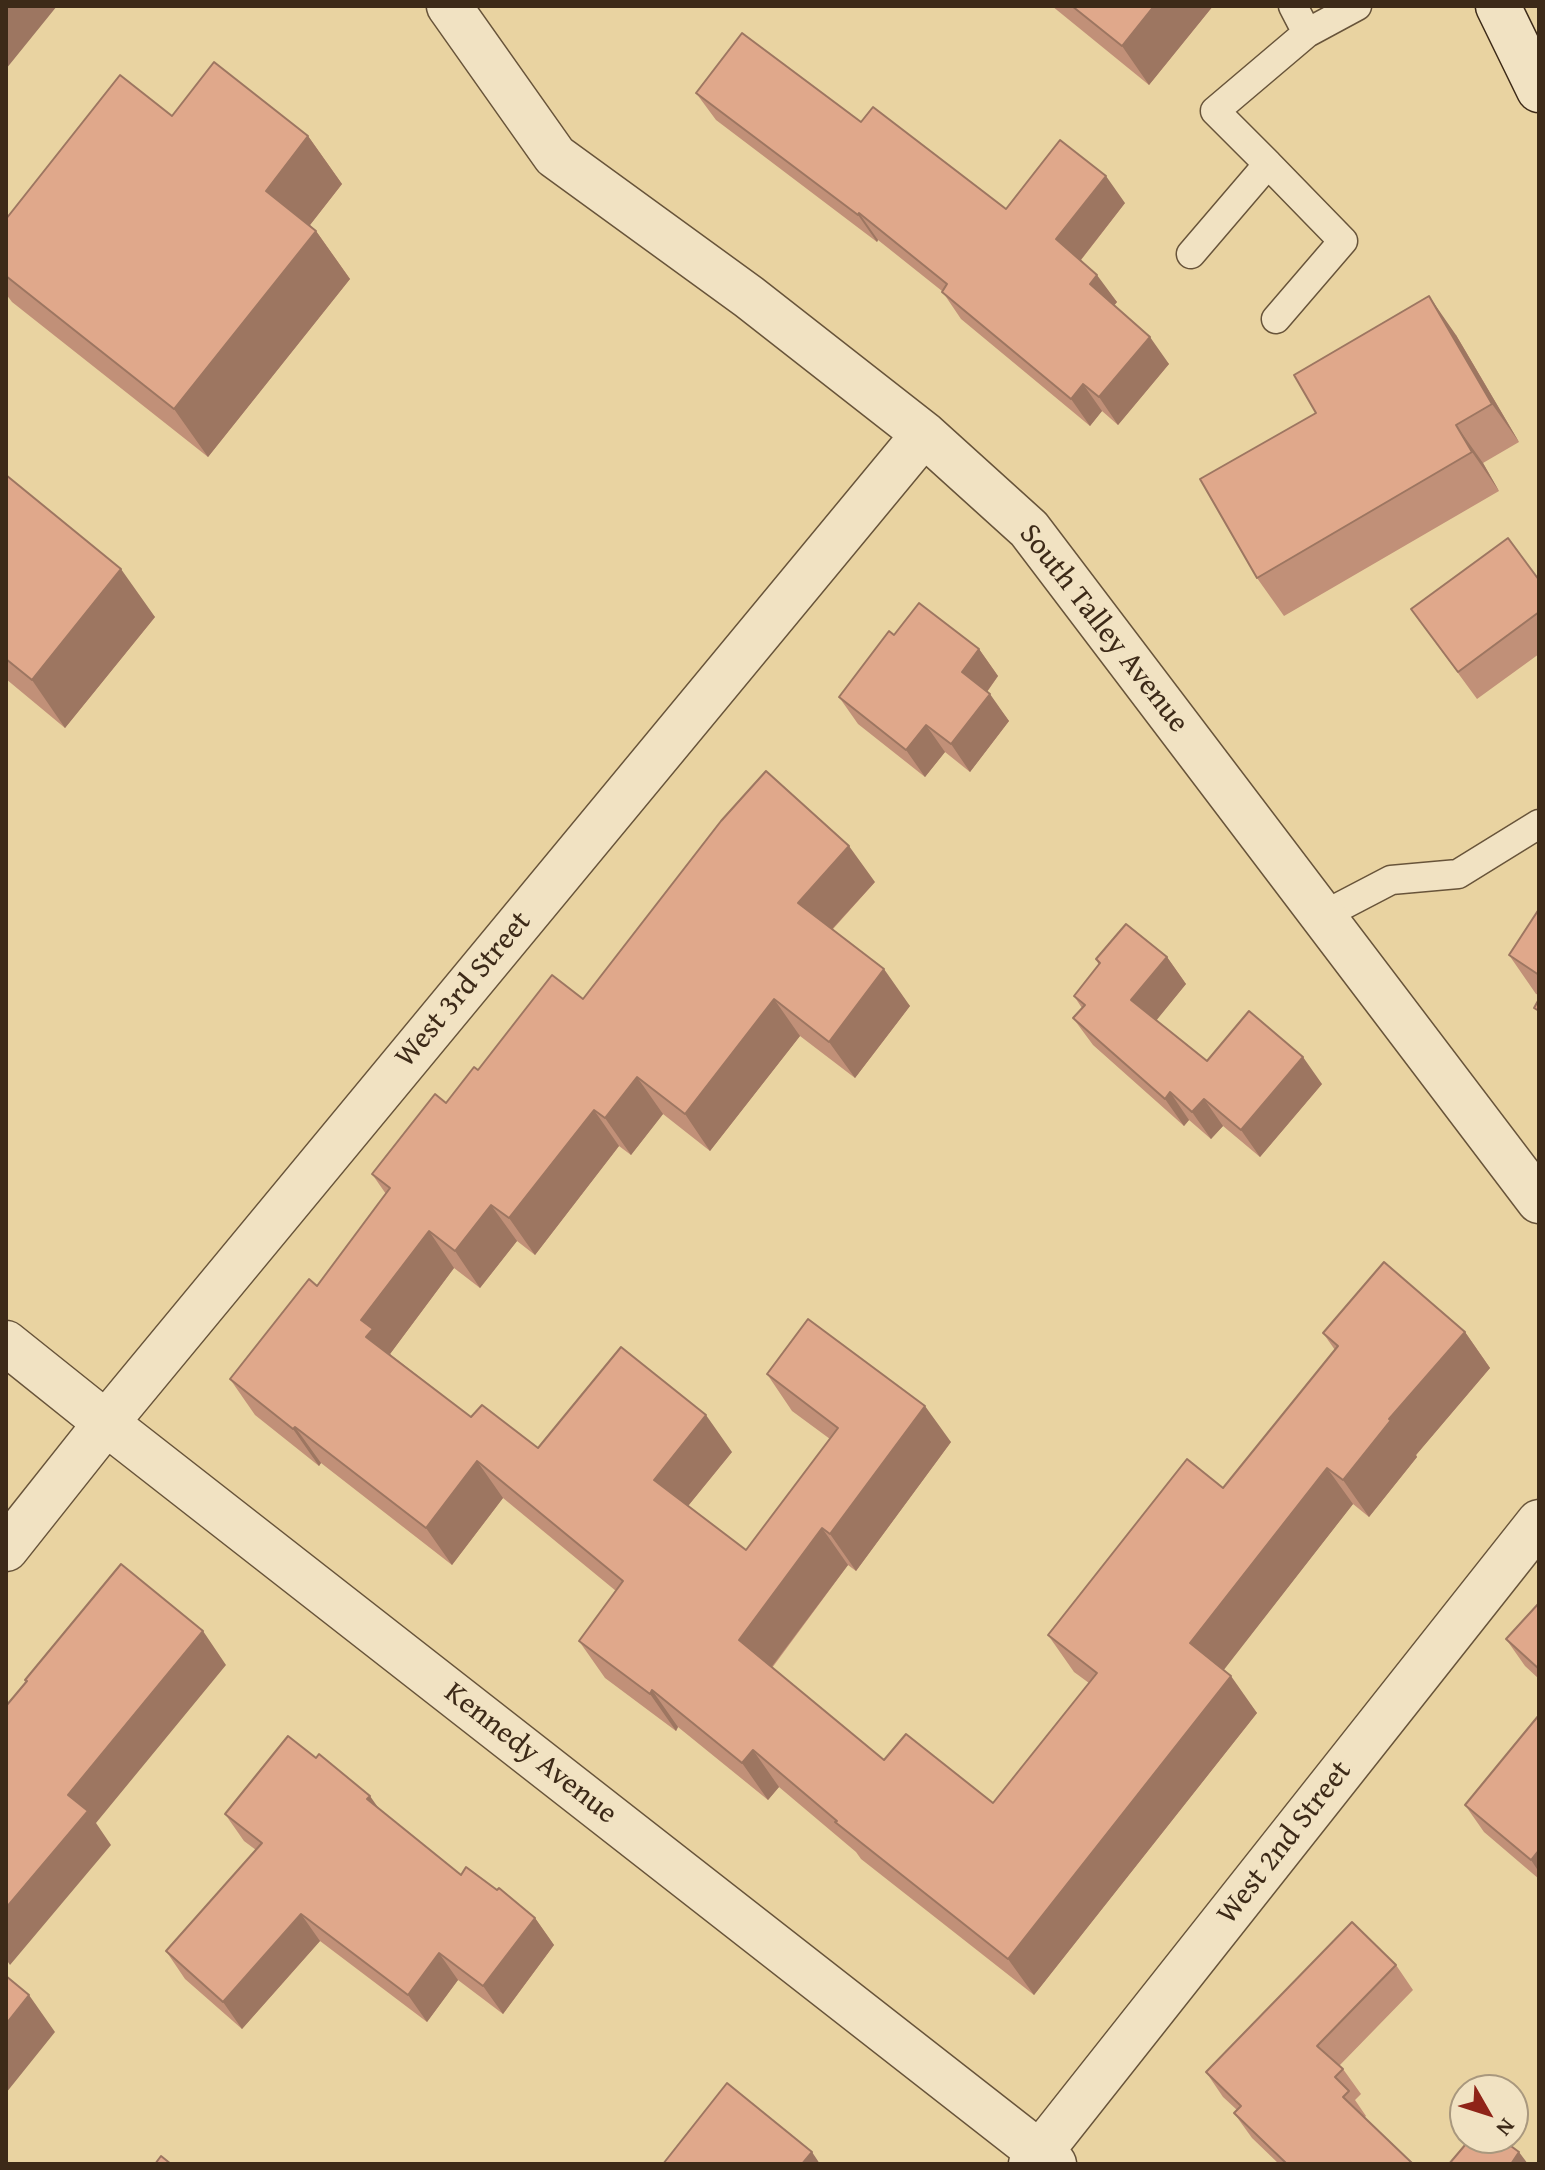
<!DOCTYPE html>
<html>
<head>
<meta charset="utf-8">
<style>
  body { margin:0 }
  #map { position:relative; width:1545px; height:2170px; overflow:hidden; background:#e9d3a1; font-family:"Gentium Book Plus",serif }
  canvas { display:block }
  .frame { position:absolute; inset:0; border:8px solid #3d2a18; pointer-events:none }
  .north { position:absolute; left:1449px; top:2074px; width:80px; height:80px; box-sizing:border-box; background:#f1e2c2; border:2px solid #a9987e; border-radius:50%; rotate:129deg; font-size:22px; font-weight:700; line-height:32px; text-align:center; color:#3d2a18 }
  .north::after { content:''; display:block; margin:auto; width:28px; height:36px; background:#8f2418; clip-path:polygon(50% 0,100% 100%,50% 72%,0 100%) }
</style>
</head>
<body>
<div id="map">
<canvas width="1545" height="2170"></canvas>
<div class="frame"></div>
<div class="north">N</div>
</div>
<script>
const c = document.querySelector('canvas').getContext('2d');
c.lineJoin = 'round';
function trace(path, color, width, dash) { c.strokeStyle = color; c.lineWidth = width; c.lineCap = dash ? 'butt' : 'round'; c.setLineDash(dash || []); c.stroke(path); }
function fill(path, color) { c.fillStyle = color; c.fill(path, 'evenodd'); }
function write(font, color, halo, rows, align = 'center') {
  c.font = font + ' "Gentium Book Plus",serif'; c.lineWidth = 6; c.setLineDash([]); c.textBaseline = 'middle'; c.strokeStyle = halo; c.fillStyle = color; for (const [text, x, y, turn = 0] of rows) {
    c.save(); c.translate(x, y); c.rotate((+turn || 0) * Math.PI / 180); c.textAlign = isNaN(turn) ? turn : align; if (halo) c.strokeText(text, 0, 0); c.fillText(text, 0, 0); c.restore();
  }
}
const lane = new Path2D(`
  M1293,6L1307,33L1357,6
  M1268,164L1215,111L1307,33
  M1191,254L1268,164L1343,241L1276,319
  M1322,916L1391,880L1458,874L1539,824`);
const street = new Path2D(`
  M449,6L555,156L749,297L924,434L1029,529L1539,1201
  M6,1343L106,1423L1054,2164
  M6,1549L106,1423L924,434
  M1031,2164L1539,1522`);
const secondary = new Path2D(`
  M1498,6L1539,90`);
const wall = new Path2D(`
  M1052,6H1213L1149,85Z
  M696,93L861,122L1006,209L1125,203L1081,260L1117,302L1114,305L1169,364L1118,425L1102,411L1090,426L961,319L942,291L878,240L877,242L716,120Z
  M172,116L308,136L342,184L310,225L316,231L350,279L208,457L12,302L6,294V219Z
  M1456,335L1519,442L1483,463L1499,491L1284,616L1257,578Z
  M6,475L155,617L65,728L6,679Z
  M1539,580V654L1477,699L1411,609Z
  M894,635L979,649L998,676L987,692L1009,721L970,772L945,752L925,777L858,724L839,697Z
  M875,882L833,929L910,1006L855,1078L800,1036L710,1151L663,1114L631,1155L619,1146L535,1255L517,1241L480,1288L454,1268L390,1354L471,1417L538,1448L732,1452L688,1506L746,1550L830,1439L792,1411L767,1374L951,1442L856,1571L848,1565L772,1668L884,1760L993,1803L1089,1683L1074,1672L1048,1635L1223,1488L1335,1350L1323,1333L1465,1332L1490,1368L1416,1455L1417,1457L1369,1517L1353,1504L1223,1670L1257,1713L1034,1995L861,1859L856,1852L779,1787L768,1800L678,1727L676,1731L605,1678L579,1641L616,1591L503,1498L452,1565L321,1463L319,1466L255,1415L230,1379L317,1286L386,1194L372,1174L446,1103L478,1070L583,999Z
  M1539,909V995L1536,994L1509,955Z
  M1167,957L1186,984L1156,1020L1207,1061L1322,1084L1260,1157L1223,1126L1211,1139L1189,1120L1184,1126L1093,1045L1073,1018L1082,1008L1074,996L1099,965L1096,959Z
  M1539,1603V1679L1525,1666L1506,1639Z
  M1539,1715V1879L1484,1832L1465,1805Z
  M379,1809L461,1875L497,1890L535,1918L554,1945L503,2014L458,1980L427,2022L320,1941L242,2029L185,1979L166,1951L256,1850L244,1841L225,1814Z
  M1396,1965L1413,1990L1339,2066L1343,2069L1361,2094L1355,2100L1366,2116L1364,2118L1413,2164H1279L1252,2138L1234,2113L1237,2110L1223,2097L1206,2072Z`);
const shadedWall = new Path2D(`
  M6,6H57L6,69Z
  M1154,6H1213L1149,85L1122,46Z
  M308,136L342,184L299,239L266,191Z
  M1106,176L1125,203L1076,266L1056,239Z
  M859,213L878,240L877,242L858,215Z
  M316,231L350,279L208,457L174,409Z
  M1097,275L1117,302L1109,312L1090,284Z
  M1429,296L1456,335L1519,442L1492,404Z
  M1150,337L1169,364L1118,425L1099,397Z
  M1083,384L1102,411L1090,426L1071,399Z
  M1456,425L1483,463L1499,491L1472,452Z
  M121,569L155,617L65,728L32,680Z
  M979,649L998,676L981,700L962,672Z
  M990,694L1009,721L970,772L951,744Z
  M926,725L945,752L925,777L906,750Z
  M849,846L875,882L823,939L798,903Z
  M1167,957L1186,984L1151,1027L1131,1000Z
  M884,969L910,1006L855,1078L829,1042Z
  M774,999L800,1036L710,1151L685,1114Z
  M1303,1057L1322,1084L1260,1157L1241,1130Z
  M637,1077L663,1114L631,1155L605,1118Z
  M1170,1092L1189,1120L1184,1126L1165,1099Z
  M1204,1099L1223,1126L1211,1139L1192,1112Z
  M594,1110L619,1146L535,1255L509,1218Z
  M491,1205L517,1241L480,1288L455,1251Z
  M429,1231L454,1268L390,1354L398,1366L366,1337L361,1320Z
  M1465,1332L1490,1368L1416,1455L1417,1457L1369,1517L1343,1480L1389,1419Z
  M925,1406L951,1442L856,1571L830,1534Z
  M706,1415L732,1452L679,1517L654,1480Z
  M295,1427L321,1463L319,1466L293,1429Z
  M477,1461L503,1498L452,1565L426,1528Z
  M1327,1468L1353,1504L1216,1680L1190,1643Z
  M822,1528L848,1565L764,1677L739,1640Z
  M203,1631L226,1665L96,1823L111,1845L10,1965L6,1959V1908L68,1795Z
  M1231,1676L1257,1713L1034,1995L1008,1959Z
  M652,1690L678,1727L676,1731L650,1694Z
  M753,1750L779,1787L768,1800L742,1763Z
  M370,1796L389,1823L367,1799Z
  M1539,1850V1872L1531,1860Z
  M301,1914L320,1941L242,2029L223,2002Z
  M535,1918L554,1945L503,2014L483,1986Z
  M439,1953L458,1980L427,2022L408,1995Z
  M29,1995L55,2032L6,2093V2024Z
  M812,2152L820,2164H802Z
  M1519,2152L1528,2164H1511Z`);
const building = new Path2D(`
  M1072,6H1154L1122,46Z
  M742,33L861,122L873,107L1006,209L1060,140L1106,176L1056,239L1097,275L1090,284L1150,337L1099,397L1083,384L1071,399L942,292L947,284L859,213L858,215L696,93Z
  M214,62L308,136L266,191L316,231L174,409L6,276V219L120,75L172,116Z
  M1429,296L1492,404L1456,425L1472,452L1257,578L1200,479L1316,413L1294,375Z
  M6,475L121,569L32,680L6,659Z
  M1508,538L1539,580V612L1458,672L1411,609Z
  M919,603L979,649L962,672L990,694L951,744L926,725L906,750L839,697L889,631L894,635Z
  M766,771L849,846L798,903L884,969L829,1042L774,999L685,1114L637,1077L605,1118L594,1110L509,1218L491,1205L455,1251L429,1231L361,1320L373,1329L366,1337L471,1417L482,1405L538,1448L621,1347L706,1415L654,1480L746,1550L838,1428L767,1374L808,1319L925,1406L830,1534L822,1528L739,1640L884,1760L906,1734L993,1803L1097,1673L1048,1635L1187,1459L1223,1488L1338,1346L1323,1333L1384,1262L1465,1332L1389,1419L1391,1420L1343,1480L1327,1468L1190,1643L1231,1676L1008,1959L835,1822L837,1821L753,1750L742,1763L652,1690L650,1694L579,1641L623,1581L477,1461L426,1528L295,1427L293,1429L230,1379L309,1279L317,1286L390,1188L372,1174L435,1094L446,1103L474,1067L478,1070L552,975L583,999L721,821Z
  M1539,909V975L1509,955Z
  M1126,924L1167,957L1131,1000L1207,1061L1249,1011L1303,1057L1241,1130L1204,1099L1192,1112L1170,1092L1165,1099L1073,1018L1085,1005L1074,996L1100,963L1096,959Z
  M1539,999V1011L1534,1008Z
  M121,1564L203,1631L68,1795L88,1811L6,1908V1706L27,1681L25,1680Z
  M1539,1603V1669L1506,1639Z
  M1539,1715V1850L1531,1860L1465,1805Z
  M288,1736L316,1758L319,1754L370,1796L367,1799L461,1875L466,1867L497,1890L499,1888L535,1918L483,1986L439,1953L408,1995L301,1914L223,2002L166,1951L262,1843L225,1814Z
  M1352,1922L1396,1965L1317,2046L1343,2069L1335,2077L1349,2091L1343,2097L1413,2164H1287L1234,2113L1241,2106L1206,2072Z
  M6,1976L29,1995L6,2024Z
  M727,2083L812,2152L802,2164H663Z
  M1471,2138H1500L1519,2152L1511,2164H1449Z
  M161,2156L171,2164H155Z`);
const streetNames = [
  ["South Talley Avenue",1103,629,52],
  ["West 3rd Street",464,990,-50],
  ["Kennedy Avenue",530,1754,38],
  ["West 2nd Street",1285,1843,-52]
];
trace(lane, '#68543a', 31);
trace(street, '#68543a', 47);
trace(secondary, '#3d2a18', 47);
trace(lane, '#f1e2c2', 28);
trace(street, '#f1e2c2', 44);
trace(secondary, '#f1e2c2', 44);
fill(wall, '#c19078');
fill(shadedWall, '#9d7661');
fill(building, '#e0a88b');
trace(building, '#9d7661', 2);
write('30px', '#3d2a18', '#f1e2c2', streetNames);
</script>
</body>
</html>
